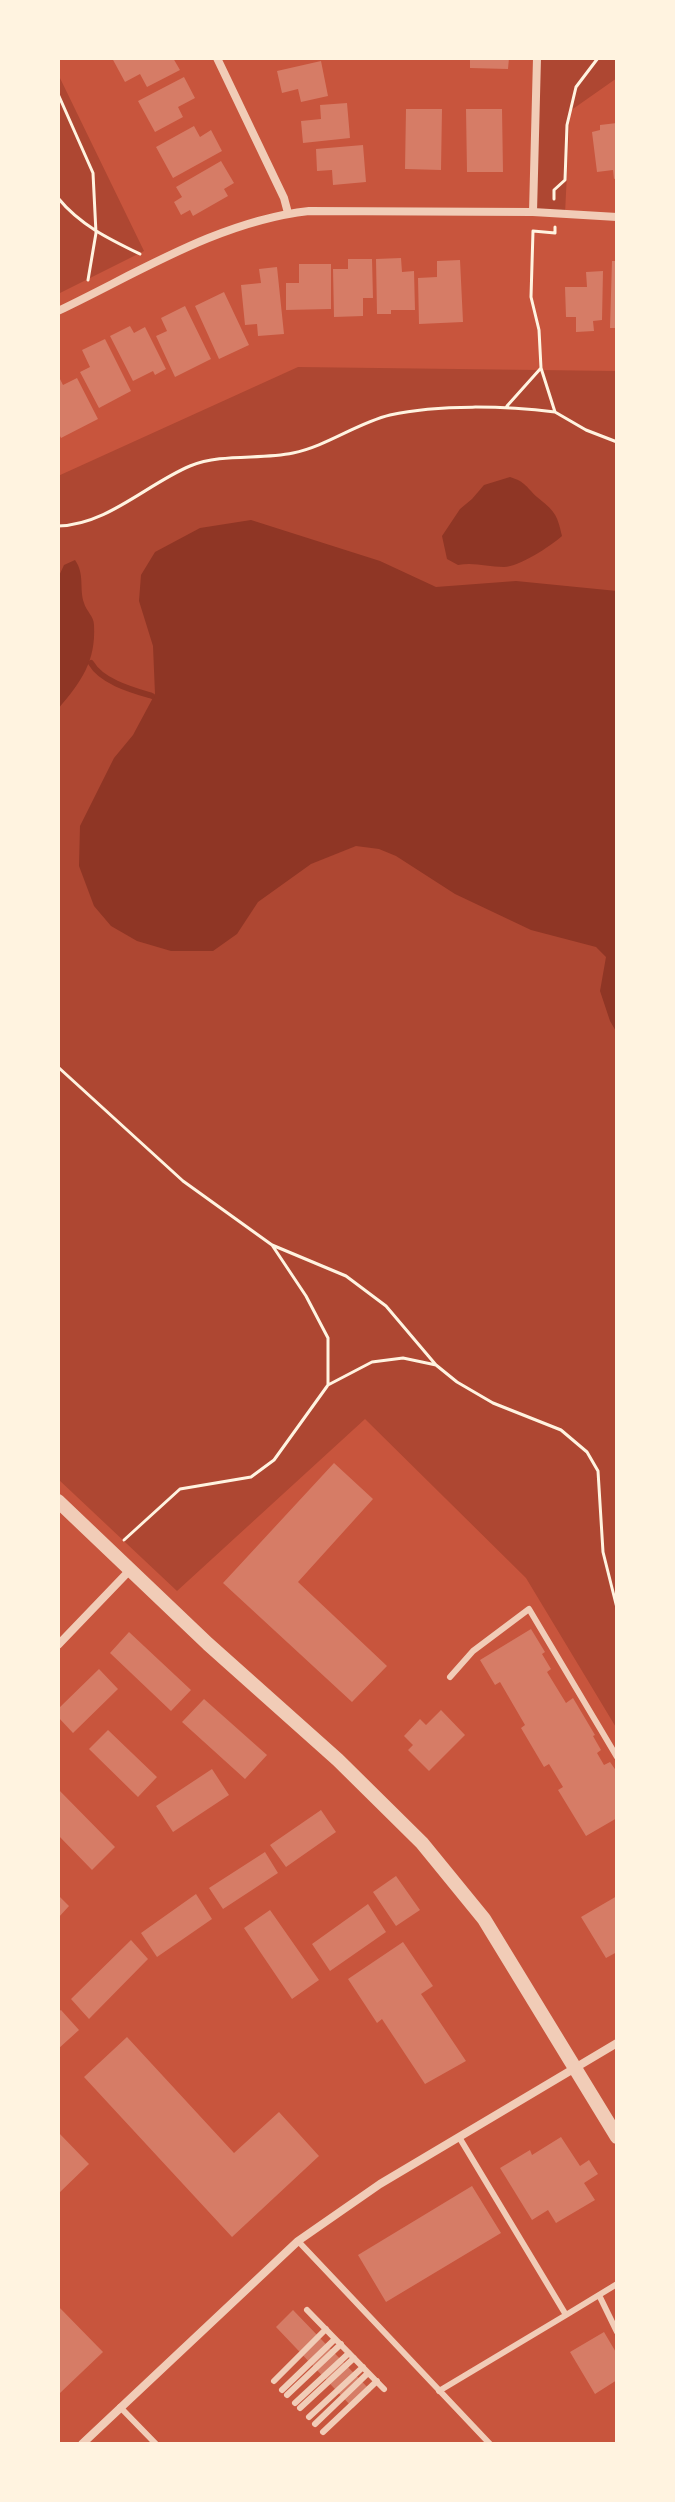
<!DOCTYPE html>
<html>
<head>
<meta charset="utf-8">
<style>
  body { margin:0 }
  #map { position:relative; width:675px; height:2502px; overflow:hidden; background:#c8553d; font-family:"Source Sans 3",sans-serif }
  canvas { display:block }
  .frame { position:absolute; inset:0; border:60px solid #fff3e0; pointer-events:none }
</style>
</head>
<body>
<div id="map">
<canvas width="675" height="2502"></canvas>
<div class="frame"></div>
</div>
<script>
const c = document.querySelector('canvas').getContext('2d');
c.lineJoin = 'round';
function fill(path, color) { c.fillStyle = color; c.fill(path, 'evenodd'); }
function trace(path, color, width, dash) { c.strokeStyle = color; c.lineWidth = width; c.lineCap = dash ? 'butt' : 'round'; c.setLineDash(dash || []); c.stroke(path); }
const green = new Path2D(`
  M537,58H617V78L570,111L565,214L533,212Z
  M58,74L144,251L58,294Z
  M298,367L617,371V1729L526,1578L365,1419L177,1591L58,1479V476Z`);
const water = new Path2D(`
  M510,477C526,482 526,487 537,497C554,511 557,513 562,536C551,546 519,567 504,567C487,567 475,562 458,565L447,559L442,536L460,509L472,499L484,485Z
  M251,520L380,561L436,587L516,581L617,591V1033L610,1021L600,991L606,957L596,947L531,930L455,894L396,856L379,849L356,846L311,864L258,902L237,934L213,951H171L137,941L111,926L94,906L79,866L80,826L114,758L133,735L155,694L153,646L139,601L141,575L155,552L200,528Z
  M75,560C85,574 79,588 84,603C86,611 94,616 94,625C96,662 81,682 58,709V578L64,565Z`);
const stream = new Path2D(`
  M91,663C102,682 132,690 152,696`);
const building = new Path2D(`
  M112,58H173L180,70L147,87L140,74L125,82Z
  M470,58H509L508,69L470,68Z
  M321,61L328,96L301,102L298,89L282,93L277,71Z
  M184,77L195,98L178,107L183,117L155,132L138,101Z
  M347,103L350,138L303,143L301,121L321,119L320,105Z
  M406,109H442L441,170L405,169Z
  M466,109H502L503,172H467Z
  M617,123V178L614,179L613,170L597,172L592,132L600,130V125Z
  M194,126L200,137L211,130L222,151L173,178L156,147Z
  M363,145L366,182L333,185L332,170L317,171L316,149Z
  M221,161L234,183L224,189L228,196L193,216L190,210L181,215L174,202L182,197L176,187Z
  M401,258L402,272L414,271L415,310H391V314H377L376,259Z
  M348,259H372L373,298H363V316L334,317L333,269H348Z
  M460,260L463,322L419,324L418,278L437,277V261Z
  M612,261H617V328H610Z
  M299,264H331V309L286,310V283H299Z
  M277,267L284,334L258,336L257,324L245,325L241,285L261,283L259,269Z
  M603,271L602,320L593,321L594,331L576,332V317H566L565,287H587L586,272Z
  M224,292L249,345L219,359L195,306Z
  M185,306L211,359L175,377L156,336L167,331L161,318Z
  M130,326L134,333L145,327L166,369L155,375L153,371L133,381L110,336Z
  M105,339L131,391L99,408L80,372L90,367L82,350Z
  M58,375L63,385L77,378L98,419L61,438L58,432Z
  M334,1463L373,1499L298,1582L387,1666L352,1702L223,1583Z
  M531,1629L545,1652L542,1654L551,1669L547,1672L566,1703L573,1698L595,1735L593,1736L601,1750L597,1753L604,1765L610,1762L617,1772V1818L586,1836L558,1790L563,1787L549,1764L544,1767L521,1728L525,1725L500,1682L495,1685L480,1660Z
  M129,1632L191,1690L171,1711L110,1653Z
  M99,1669L118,1689L73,1733L58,1717V1709Z
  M204,1699L267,1755L245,1779L182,1722Z
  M441,1710L465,1735L429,1771L408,1750L413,1745L404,1736L420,1719L426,1725Z
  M108,1730L157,1777L138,1797L89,1749Z
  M212,1769L229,1795L173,1832L156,1806Z
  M58,1789L115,1847L92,1870L58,1835Z
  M321,1810L336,1832L286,1867L270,1845Z
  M265,1852L278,1873L223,1909L209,1888Z
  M396,1876L420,1910L396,1926L373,1892Z
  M196,1894L212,1919L157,1957L141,1933Z
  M58,1895L69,1906L58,1918Z
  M617,1896V1952L606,1958L581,1917Z
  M368,1904L386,1932L330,1971L312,1944Z
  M270,1910L319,1980L292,1999L244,1928Z
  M131,1940L148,1959L89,2019L71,1999Z
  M403,1942L433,1986L421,1994L466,2061L425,2084L382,2019L377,2023L348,1979Z
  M61,2010L79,2030L58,2049V2012Z
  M127,2037L234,2153L279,2112L319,2156L232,2237L84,2077Z
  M58,2132L89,2164L58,2194Z
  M561,2137L580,2166L589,2160L598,2174L584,2183L595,2200L556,2223L548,2210L532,2220L500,2168L530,2150L532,2155Z
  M472,2186L501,2233L386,2302L358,2255Z
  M58,2306L103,2352L60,2393L58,2392Z
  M293,2310L371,2391L353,2408L276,2327Z
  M604,2332L617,2354V2380L595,2394L570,2352Z`);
const path = new Path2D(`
  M58,94L93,173L96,233L88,280
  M58,198C80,225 109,239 140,254
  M554,199V190L565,180L567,125L576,87L598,58
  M507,406L541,368
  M555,412L586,430L617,442
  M58,526C107,525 147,484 190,466C222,453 260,460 293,453C327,446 357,423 390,415C439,404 506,406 555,412L541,368L539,330L531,297L533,231L555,233V227
  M58,1067L183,1181L272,1245L346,1276L386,1306L436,1365
  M272,1245L306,1296L328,1338V1385
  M124,1540L180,1489L251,1477L274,1460L328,1385L372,1362L403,1358L436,1365L457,1382L493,1403L561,1430L587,1452L598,1471L603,1552L617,1608`);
const service = new Path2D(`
  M450,1677L473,1651L529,1609L617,1757
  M459,2137L566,2315L617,2284
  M298,2241L490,2444
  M599,2295L617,2332
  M307,2310L384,2389
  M274,2381L326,2329
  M282,2390L335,2339
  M439,2391L566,2315
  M287,2395L341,2344
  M295,2403L349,2353
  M120,2407L156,2444
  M300,2408L354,2358
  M309,2417L363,2367
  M315,2424L368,2373
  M323,2432L377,2381`);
const minor = new Path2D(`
  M217,58L284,198L288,213
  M533,212L617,217
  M58,311C138,273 219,221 309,211L533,212L537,58
  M58,1645L130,1570
  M82,2444L298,2241L380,2184L617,2043`);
const tertiary = new Path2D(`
  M58,1501L208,1644L338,1760L422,1843L484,1919L617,2137`);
fill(green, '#ae4732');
fill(water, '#8f3625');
trace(stream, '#8f3625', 6);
fill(building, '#d67c66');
trace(path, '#fff3e0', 3);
trace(service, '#f1ccb7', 6);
trace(minor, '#f1ccb7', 8);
trace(tertiary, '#f1ccb7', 14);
</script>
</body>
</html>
